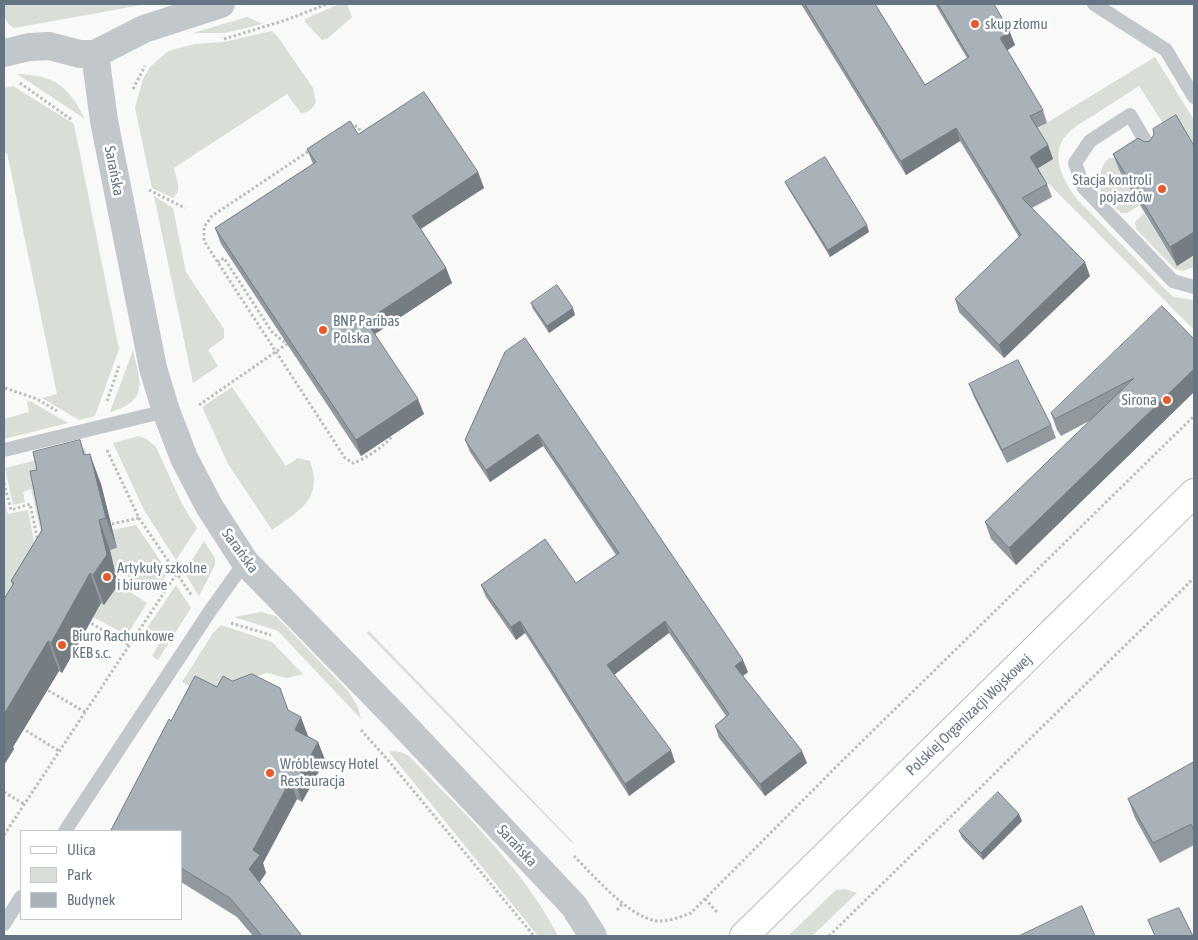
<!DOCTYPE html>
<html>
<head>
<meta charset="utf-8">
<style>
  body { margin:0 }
  #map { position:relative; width:1198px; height:940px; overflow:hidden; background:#f9f9f7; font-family:"Asap Condensed",sans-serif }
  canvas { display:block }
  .frame { position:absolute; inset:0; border:5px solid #647483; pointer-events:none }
  .legend { position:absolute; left:20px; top:830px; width:162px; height:90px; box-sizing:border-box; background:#fff; border:1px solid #c1c7cd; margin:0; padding:6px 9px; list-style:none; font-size:15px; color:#647483 }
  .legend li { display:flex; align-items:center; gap:10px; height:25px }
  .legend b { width:25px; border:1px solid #c1c7cd }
</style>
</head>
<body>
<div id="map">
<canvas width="1198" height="940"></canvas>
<div class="frame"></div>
<ul class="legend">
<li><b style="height:6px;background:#fff"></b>Ulica</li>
<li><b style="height:14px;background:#d9ded6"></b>Park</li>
<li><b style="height:14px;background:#a9b2b9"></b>Budynek</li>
</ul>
</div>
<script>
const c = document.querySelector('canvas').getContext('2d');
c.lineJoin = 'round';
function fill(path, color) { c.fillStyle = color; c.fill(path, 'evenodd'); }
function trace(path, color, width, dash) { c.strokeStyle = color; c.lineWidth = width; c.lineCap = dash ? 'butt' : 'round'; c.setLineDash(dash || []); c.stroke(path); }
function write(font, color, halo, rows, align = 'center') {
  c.font = font + ' "Asap Condensed",sans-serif'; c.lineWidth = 5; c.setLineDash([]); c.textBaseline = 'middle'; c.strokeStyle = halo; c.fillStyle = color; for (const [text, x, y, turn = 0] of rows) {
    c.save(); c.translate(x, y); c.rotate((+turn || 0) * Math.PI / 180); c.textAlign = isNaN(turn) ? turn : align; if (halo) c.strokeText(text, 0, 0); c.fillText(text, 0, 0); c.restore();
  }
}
const green = new Path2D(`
  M4,4H147L14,28C4,22 4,16 4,4Z
  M339,4H347L352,17L327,39L322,40L305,22V19Z
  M247,17L263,24L224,33H193Z
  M272,31L278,37L313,88L316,102C313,108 308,113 301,113L287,94L174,168C176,179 183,190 173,198L152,188L135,108L143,79L150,67L167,52L175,49L195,44L224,42Z
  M1155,57L1194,120V153L1173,139L1139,86C1124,96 1109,105 1094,115C1084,121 1071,128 1064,138C1050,158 1065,182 1076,198L1173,297L1194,300V330L1035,170V130Z
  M17,74C54,75 69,86 85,119Z
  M13,86L74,124L119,349L95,416L79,420L42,398L57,394L7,153L4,154V88Z
  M1109,158H1118L1120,173L1140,205L1127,213H1121C1116,208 1107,202 1103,196C1096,184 1099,167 1109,158Z
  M154,196L173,208L186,272L224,329V338L208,350L218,366L193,383Z
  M1144,213L1177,266L1194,255V267L1183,271L1175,269L1136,229L1135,222Z
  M133,350C140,382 150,401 110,412Z
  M232,387L286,466L298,458L310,461C324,499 299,511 272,530L228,464L202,407Z
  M30,401L68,423L4,439V419L29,412L27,402Z
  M139,436L148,440L156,447L182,504L197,528L176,560L144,510L113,443Z
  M85,448L91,470L49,540L47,559L31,489L23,492L25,502L13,505L5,468Z
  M4,498L8,514L28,510L37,557L4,609Z
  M136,525L168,572L154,593L127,576L115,573L110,550L117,548L113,530Z
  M204,541L215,558V565L199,596L184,572Z
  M118,584L147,603L127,635L93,617L101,603L104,605Z
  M176,585L191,608L158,660L152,656L162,639L147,628Z
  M261,612L276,616L348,691L357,705L361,719L278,631L234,617Z
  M221,625L272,642L303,674L287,678L267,673L201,694L182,682L213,633Z
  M369,631L573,842L572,843L367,633Z
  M394,751L404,753L409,756C460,809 525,870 558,936H538L389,752Z
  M845,889L857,893L812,936H788L836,890Z`);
const path = new Path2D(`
  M224,39L286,20L327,4
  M20,83L72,120
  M133,89L145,66
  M350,124L358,127L364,136
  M312,149L212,216L204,227V241L345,458L353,463C365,459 385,446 392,436
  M149,190L185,208
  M5,388L37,399L57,411
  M107,401L119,366
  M199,405L287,344L272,332L224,258L218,262
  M107,450L139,518L192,596
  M4,483L11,510L30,504L38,541
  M107,525L139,518
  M87,621L129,645
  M231,623L271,635
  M44,688L85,712
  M22,728L59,751
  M361,730L387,759L534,936
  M4,792L24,804
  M4,835L177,573
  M574,856C594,876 628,916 656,921C668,922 680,917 691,913L842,761L1194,416
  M705,899L717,912
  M617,910L623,903
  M829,936L1194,578`);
const service = new Path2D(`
  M1094,4L1166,50L1194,97
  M1152,152L1130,115L1090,141L1075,163L1084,188L1173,281L1194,287
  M4,450L166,411
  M65,831L210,611L245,562
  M4,924L21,897`);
const minor = new Path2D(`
  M4,53L29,47L49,46L80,54H95L144,29L221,4
  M95,54L104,121L153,368L166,411L184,458L209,506L245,562L396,717L574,906L593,936`);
const secondary = new Path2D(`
  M744,936L1194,493`);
const wall = new Path2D(`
  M801,4H875L925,85L967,58L935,4H994L1015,45L1007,50L1043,110L1047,123L1037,128L1048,145L1053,159L1038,168L1047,184L1052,197L1032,208L1090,276L1004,358L959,312L955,299L1019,237L960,141L906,175Z
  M358,134L478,172L484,188L421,229L446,268L452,283L375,334L424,414L361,456L221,244L215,228L313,164L307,149Z
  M1145,142L1194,146V255L1177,266L1120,172L1113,154Z
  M785,182L869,232L830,257L788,188Z
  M531,303L575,315L549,333L533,309Z
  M1194,339V392L1016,565L991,539L985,522L1091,420L1061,436L1057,430L1051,413Z
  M505,352L748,672L743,676L807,763L765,796L719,738L715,726L726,716L669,633L614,675L675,762L629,796L525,633L516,640L486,597L481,585L576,583L616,555L543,446L490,482L470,452L465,440Z
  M969,384L1051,425L1056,438L1007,463L974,397Z
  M80,440L85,455L101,484L117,548L110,550L118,585L104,605L101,603L62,673L59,671L13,747L14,749L4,765L13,586L11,581L42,530L37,470Z
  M217,687L288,710L308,736L318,742L325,760L302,802L297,799L263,863L266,873L260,882L302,936H253L237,917L181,882V831H112L111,830L171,721Z
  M1194,762V845L1160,863L1135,818L1128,799Z
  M1022,821L983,860L962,838L959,831Z`);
const shadedWall = new Path2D(`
  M1010,32L1015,45L1005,52L1000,38Z
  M956,128L960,141L906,175L901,161Z
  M1048,145L1053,159L1035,170L1030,157Z
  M478,172L484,188L417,231L412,216Z
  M867,225L869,232L830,257L828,250Z
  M1194,232V255L1177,266L1170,247Z
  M1085,262L1090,276L1004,358L999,345Z
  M446,268L452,283L372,336L366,321Z
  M573,308L575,315L549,333L547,326Z
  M1194,369V392L1016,565L1009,548Z
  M418,399L424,414L361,456L356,440Z
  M538,434L543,446L490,482L486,470Z
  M90,454L101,484L117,548L106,518Z
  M99,520L110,550L118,585L104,605L93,575Z
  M90,573L101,603L62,673L51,643Z
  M520,621L525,633L516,640L511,627Z
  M665,621L669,633L611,677L607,665Z
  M48,641L59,671L13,747L14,749L4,765V714Z
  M743,660L748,672L740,678L735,666Z
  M301,717L308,736L302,748L295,730Z
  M318,742L325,760L302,802L296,783Z
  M671,750L675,762L629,796L625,784Z
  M802,751L807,763L765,796L760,784Z
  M290,781L297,799L263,863L266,873L256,887L249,869L253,850Z
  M1019,814L1022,821L983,860L981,853Z`);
const building = new Path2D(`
  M805,4H875L925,85L969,57L938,4H994L1010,32L1000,38L1043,110L1030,116L1048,145L1030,157L1047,184L1022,198L1085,262L999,345L955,299L1021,235L956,128L901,161Z
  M424,92L478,172L412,216L446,268L366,321L418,399L356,440L215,228L316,162L307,149L350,121L358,134Z
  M1176,115L1194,146V232L1170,247L1113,154L1138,138L1145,142L1150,141L1154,134L1153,129Z
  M825,157L867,225L828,250L785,182Z
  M557,285L573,308L547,326L531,303Z
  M1162,306L1194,339V369L1009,548L985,522L1134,378L1055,419L1051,413Z
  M525,338L743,660L735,666L802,751L760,784L715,726L729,714L665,621L607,665L671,750L625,784L520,621L511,627L481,585L545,539L576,583L619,553L538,434L486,470L465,440L505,352Z
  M1018,360L1051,425L1002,450L969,384Z
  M80,440L84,455L90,454L106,518L99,520L107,555L93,575L90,573L51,643L48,641L4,714V599L14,583L11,581L42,530L30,471L37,470L33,452Z
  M252,674L280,688L288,710L301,717L295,730L318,742L296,783L290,781L253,850L260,855L249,869L302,936H262L230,898L181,868V831H115L111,830L169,719L171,721L195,676L217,687L223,676L232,681Z
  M1194,762V831L1191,824L1153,843L1128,799Z
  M998,792L1019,814L981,853L959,831Z
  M1082,906L1095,936H1019Z
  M1179,908L1193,936H1155L1148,920Z`);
const markers = [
  [975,24,5,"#e65b2b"],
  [1162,189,5,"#e65b2b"],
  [323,330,5,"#e65b2b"],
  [1167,400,5,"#e65b2b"],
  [107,577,5,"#e65b2b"],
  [62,645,5,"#e65b2b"],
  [270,773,5,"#e65b2b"]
];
const poiNames = [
  ["skup złomu",985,24],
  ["Stacja kontroli",1152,180,"right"],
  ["pojazdów",1152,197,"right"],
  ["BNP Paribas",333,321],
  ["Polska",333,338],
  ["Sirona",1157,400,"right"],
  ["Artykuły szkolne",117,568],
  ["i biurowe",117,585],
  ["Biuro Rachunkowe",72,636],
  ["KEB s.c.",72,653],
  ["Wróblewscy Hotel",280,764],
  ["Restauracja",280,781]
];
const streetNames = [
  ["Sarańska",114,171,79],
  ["Sarańska",240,551,54],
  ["Polskiej Organizacji Wojskowej",969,715,-44],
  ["Sarańska",517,846,47]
];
fill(green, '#d9ded6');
trace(secondary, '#b5bac0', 30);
trace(path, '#babec1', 3, [2.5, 2.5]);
trace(service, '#c2c7cb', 14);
trace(minor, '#c2c7cb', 28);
trace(secondary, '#fff', 28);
fill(wall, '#91999f');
fill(shadedWall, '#767d82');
fill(building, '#a9b2b9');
trace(building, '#767d82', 1);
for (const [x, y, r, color] of markers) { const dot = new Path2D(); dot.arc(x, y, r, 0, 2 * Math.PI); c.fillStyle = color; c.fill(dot); trace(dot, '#fff', 2); }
write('15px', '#647483', '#fff', poiNames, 'left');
write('15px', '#647483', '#fff', streetNames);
</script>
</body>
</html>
